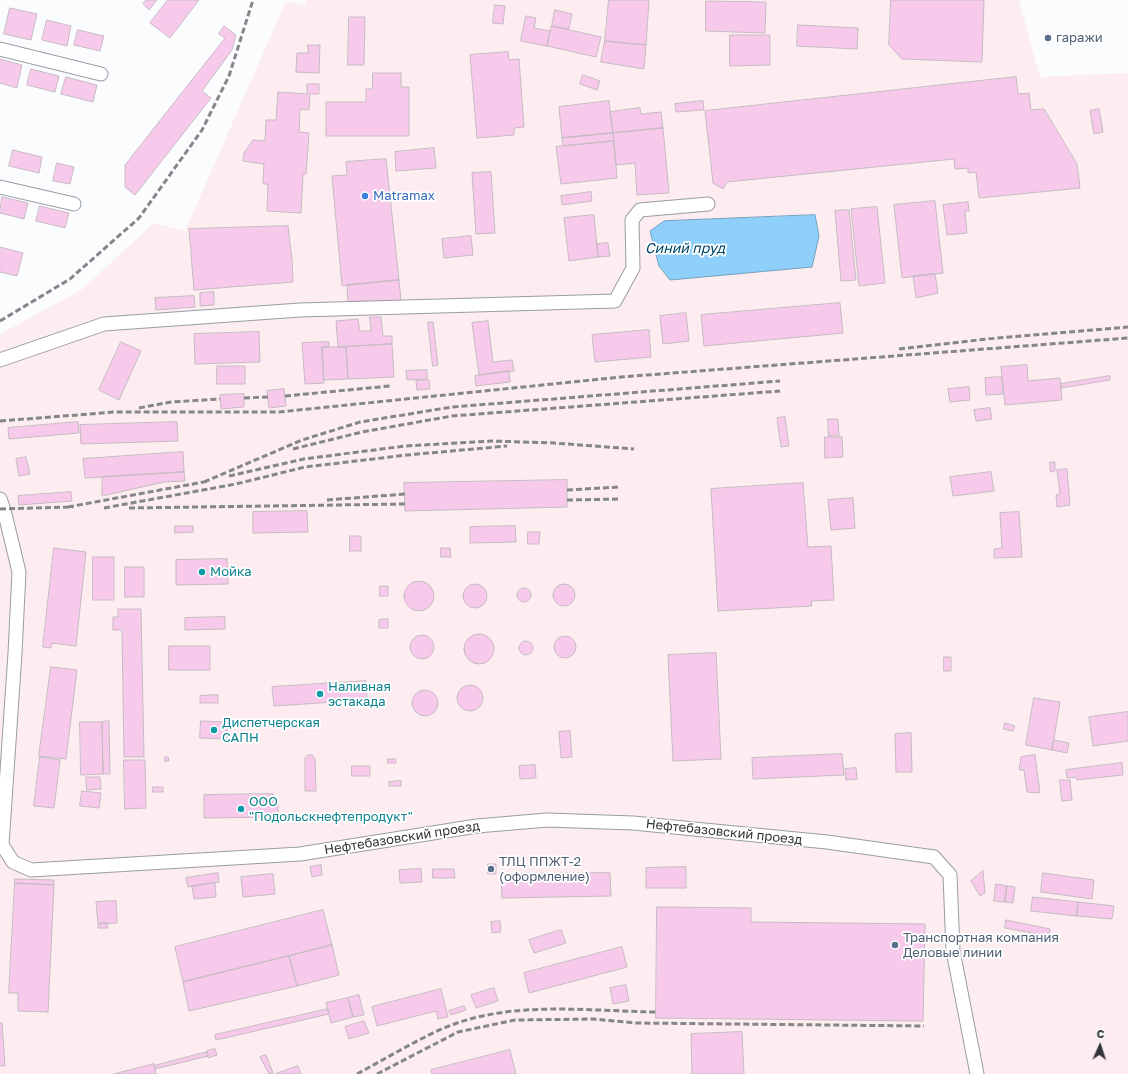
<!DOCTYPE html>
<html>
<head>
<meta charset="utf-8">
<style>
  body { margin:0 }
  #map { position:relative; width:1128px; height:1074px; overflow:hidden; background:#fbfcfe; font-family:"Golos Text",sans-serif }
  canvas { display:block }
  .north { position:absolute; left:1080px; top:1026px; width:40px; height:40px; -webkit-text-stroke:3px #fff; paint-order:stroke; rotate:3deg; font-size:11px; font-weight:700; line-height:16px; text-align:center; color:#313337 }
  .north::after { content:''; display:block; margin:auto; width:14px; height:18px; background:#313337; clip-path:polygon(50% 0,100% 100%,50% 72%,0 100%) }
</style>
</head>
<body>
<div id="map">
<canvas width="1128" height="1074"></canvas>
<div class="north">С</div>
</div>
<script>
const c = document.querySelector('canvas').getContext('2d');
c.lineJoin = 'round';
function fill(path, color) { c.fillStyle = color; c.fill(path, 'evenodd'); }
function trace(path, color, width, dash) { c.strokeStyle = color; c.lineWidth = width; c.lineCap = dash ? 'butt' : 'round'; c.setLineDash(dash || []); c.stroke(path); }
function write(font, color, halo, rows, align = 'center') {
  c.font = font + ' "Golos Text",sans-serif'; c.lineWidth = 3.5; c.setLineDash([]); c.textBaseline = 'middle'; c.strokeStyle = halo; c.fillStyle = color; for (const [text, x, y, turn = 0] of rows) {
    c.save(); c.translate(x, y); c.rotate((+turn || 0) * Math.PI / 180); c.textAlign = isNaN(turn) ? turn : align; if (halo) c.strokeText(text, 0, 0); c.fillText(text, 0, 0); c.restore();
  }
}
const industrial = new Path2D(`
  M306,0H1019L1040,77L1128,73V1074H0V334L81,290L154,223L185,231L286,1L306,6Z`);
const water = new Path2D(`
  M815,215L819,236L812,267L670,280L659,266L650,231L664,221Z`);
const building = new Path2D(`
  M146,0H157L149,10L143,4Z
  M168,0H199L170,38L150,23Z
  M609,0H649L646,45L605,41Z
  M891,0H984L982,62L902,59L889,45Z
  M706,1L766,2L765,33L706,31Z
  M495,5L505,6L503,24L493,23Z
  M10,8L37,14L31,40L4,34Z
  M555,10L572,14L569,29L552,26Z
  M526,16L536,18L534,28L550,31L547,46L521,41Z
  M349,17H365L364,65H348Z
  M47,20L71,26L67,46L42,40Z
  M798,25L858,28L857,49L797,46Z
  M224,26L236,35L232,50L202,91L211,98L135,195L125,187V165L225,38L219,34Z
  M552,26L601,37L596,57L547,46Z
  M78,30L104,36L100,51L74,45Z
  M730,35H770V65L730,66Z
  M605,41L646,45L644,69L601,62Z
  M308,45H320L319,73L296,72L297,53H308Z
  M508,52L509,60L519,59L524,127L514,128V135L477,138L470,55Z
  M0,59L22,65L17,88L0,83Z
  M31,69L59,76L55,92L27,85Z
  M373,73H401V87H409V136H326V102H366V89H372Z
  M583,75L600,81L597,90L580,84Z
  M66,77L97,85L93,102L61,94Z
  M1016,77L1018,94L1029,93L1031,110L1044,109L1077,164L1080,188L979,198L976,172L968,173V168L955,169L954,159L727,182L723,189L713,183L705,111Z
  M307,84H319V94H310L309,110L300,109L299,132L309,133L306,174H303L301,213L267,211L268,184H263L264,164L243,161L244,153L253,140L265,141L266,120H276L278,92L307,94Z
  M609,101L613,133L562,138L559,107Z
  M703,101L704,110L676,112L675,104Z
  M640,108L641,114L661,112L663,128L613,133L610,112Z
  M1099,109L1103,132L1094,134L1090,111Z
  M663,128L669,193L637,195L635,163L616,165L613,133Z
  M613,133L614,141L563,146L562,138Z
  M614,141L617,178L561,184L556,147Z
  M434,148L436,168L396,171L395,152Z
  M13,150L42,157L39,173L9,166Z
  M386,159L399,280L342,286L332,176L347,175L346,162Z
  M57,163L74,167L70,184L53,181Z
  M491,172L495,233L476,234L472,173Z
  M591,192L592,201L562,205L561,196Z
  M2,197L28,203L24,219L0,213Z
  M935,201L943,273L902,278L894,205Z
  M968,202L969,211H965L967,233L947,235L943,205Z
  M40,206L69,213L65,228L36,221Z
  M877,207L885,283L859,286L851,209Z
  M849,210L856,280L841,281L835,211Z
  M594,215L598,257L569,261L564,218Z
  M288,226L292,260L293,282L194,290L189,229Z
  M471,236L473,255L444,258L442,239Z
  M608,243L610,256L598,257L597,244Z
  M0,247L23,253L17,276L0,272Z
  M935,274L938,293L916,298L913,276Z
  M399,280L401,301L348,302L347,285Z
  M214,292V305L200,306V293Z
  M194,296L195,307L156,310L155,298Z
  M840,303L843,333L704,346L701,315Z
  M686,313L689,341L663,344L660,316Z
  M370,317H381L383,336H392V344L338,347L336,321L358,319L360,331H371Z
  M488,321L493,362L512,360L514,371L479,375L472,323Z
  M428,322H433L438,365L433,366Z
  M649,330L651,357L595,362L592,335Z
  M259,332L260,362L195,364L194,334Z
  M121,342L141,351L119,400L99,390Z
  M329,342V347H322L324,383L305,384L302,343Z
  M392,344L394,377L348,379L346,347Z
  M322,347H346L348,379L324,380Z
  M1027,365L1028,381L1060,378L1062,400L1005,405L1001,367Z
  M217,366H245V384H217Z
  M427,370V379L407,380L406,371Z
  M509,371L510,382L476,386L475,376Z
  M1110,376V380L1061,388V384Z
  M1002,377L1003,394L986,395L985,378Z
  M429,380L430,389L417,390L416,381Z
  M969,387L970,400L950,402L948,389Z
  M284,389L286,406L269,408L267,391Z
  M244,394V407L221,409L220,395Z
  M990,408L992,419L976,421L974,410Z
  M785,417L789,446L781,447L777,418Z
  M828,419H838L839,436H829Z
  M78,422L79,433L9,439L8,428Z
  M177,422L178,441L81,444L80,425Z
  M825,437H842L843,457L825,458Z
  M183,452L184,472L85,478L83,459Z
  M26,457L30,474L19,476L16,459Z
  M1050,462H1055V471L1051,472Z
  M1067,469L1070,505L1057,507L1056,495L1060,494L1057,470Z
  M184,472L185,481L164,482L102,496V477Z
  M991,472L994,491L953,496L950,477Z
  M567,480V507L405,511L404,483Z
  M803,483L808,547L831,546L834,600L811,601L812,606L718,611L711,489Z
  M71,492L72,501L19,505L18,496Z
  M853,498L855,528L831,530L828,500Z
  M307,511L308,532L253,533V512Z
  M1019,512L1022,557L994,558V549L1002,548L1000,513Z
  M175,526H193V532L175,533Z
  M515,526L516,542L470,543V527Z
  M528,532H540L539,544H528Z
  M350,536H361V551H350Z
  M54,548L86,552L76,646L52,643L51,648L43,647Z
  M441,548H450L451,557H441Z
  M93,557H114V600H93Z
  M227,559L228,584L176,585V560Z
  M125,567H144V597H125Z
  M404 596a15 15 0 1 1 30 0a15 15 0 1 1-30 0Z
  M553 595a11 11 0 1 1 22 0a11 11 0 1 1-22 0Z
  M463 596a12 12 0 1 1 24 0a12 12 0 1 1-24 0Z
  M380,586H388V596H380Z
  M517 595a7 7 0 1 1 14 0a7 7 0 1 1-14 0Z
  M118,609H141L144,757H124L122,630H113V617H118Z
  M225,617V629L185,630V618Z
  M388,619V628H379V620Z
  M464 649a15 15 0 1 1 30 0a15 15 0 1 1-30 0Z
  M410 647a12 12 0 1 1 24 0a12 12 0 1 1-24 0Z
  M554 647a11 11 0 1 1 22 0a11 11 0 1 1-22 0Z
  M519 648a7 7 0 1 1 14 0a7 7 0 1 1-14 0Z
  M169,646H210V670H169Z
  M716,653L721,759L673,761L668,655Z
  M944,657H951V671H944Z
  M51,667L77,670L66,759L39,756Z
  M366,681L367,700L274,706L272,687Z
  M457 698a13 13 0 1 1 26 0a13 13 0 1 1-26 0Z
  M412 703a13 13 0 1 1 26 0a13 13 0 1 1-26 0Z
  M218,695V703H200V696Z
  M1034,698L1060,702L1052,750L1026,745Z
  M1128,712V741L1093,746L1089,717Z
  M109,721L110,774H103L102,722Z
  M201,721L228,722L227,739L200,738Z
  M80,722H102L103,774L81,775Z
  M1005,723L1015,726L1013,731L1004,729Z
  M570,731L572,757L561,758L559,732Z
  M911,733L912,772H896L895,734Z
  M1054,740L1069,743L1067,753L1052,750Z
  M842,754L844,775L753,779L752,758Z
  M308,755H312L315,759L316,791H305V758Z
  M1035,755L1040,793L1027,792L1024,770H1019L1021,757Z
  M40,757L60,760L54,808L34,806Z
  M165,757H168L169,761H165Z
  M388,759H396V763H388Z
  M124,760H145L146,808L125,809Z
  M1122,763L1123,775L1077,780L1076,777L1067,778L1066,770Z
  M535,765L536,778L520,779L519,766Z
  M352,766H370V776H352Z
  M856,768L857,779L846,780L845,769Z
  M86,777H100L101,789L87,790Z
  M1060,780H1070L1072,800L1062,801Z
  M401,781V786H389V782Z
  M153,787H163V792H153Z
  M82,791L101,793L99,808L80,806Z
  M273,794V801H278V817L204,818V795Z
  M488,864H496V874H488Z
  M321,865L322,875L312,877L310,867Z
  M686,867V888H646V868Z
  M421,869L422,882L400,883L399,870Z
  M433,869H454L455,878H433Z
  M983,871L985,893L980,896L971,881Z
  M218,873L219,882L188,887L186,878Z
  M610,873L611,896L502,898L501,874Z
  M1043,873L1094,880L1092,899L1041,892Z
  M273,874L275,894L243,897L241,877Z
  M15,879L54,880V885L15,883Z
  M15,883L54,885L48,1012L18,1011V993H9Z
  M215,883L216,897L194,899L192,886Z
  M996,884L1007,886L1005,902L994,901Z
  M1007,886L1015,887L1013,903L1005,902Z
  M1033,897L1078,902L1077,916L1031,911Z
  M116,901L117,923L98,924L96,902Z
  M1078,902L1114,906L1112,919L1077,916Z
  M657,907L751,908V922L925,924L923,1021L656,1018Z
  M323,910L332,945L183,982L175,947Z
  M1006,920L1050,929L1049,936L1005,928Z
  M500,921L501,932L492,933L491,922Z
  M107,923L108,928H98V924Z
  M561,930L566,943L534,953L529,940Z
  M332,945L339,975L297,986L289,956Z
  M622,947L627,967L529,993L524,973Z
  M289,956L297,986L189,1011L183,982Z
  M626,985L629,1001L613,1004L610,988Z
  M494,988L498,1001L476,1008L471,995Z
  M441,989L448,1017L438,1019L436,1011L377,1026L372,1007Z
  M359,995L364,1015L353,1017L348,998Z
  M348,998L353,1017L331,1023L326,1003Z
  M464,1006L466,1010L451,1015L449,1011Z
  M328,1009L329,1014L216,1040L215,1035Z
  M364,1021L369,1033L349,1039L345,1027Z
  M0,1023H2L5,1066H0Z
  M742,1032L744,1074H692L691,1034Z
  M215,1049L217,1055L208,1058L207,1051Z
  M510,1050L516,1074H432L431,1070Z
  M207,1052L208,1056L155,1069L154,1066Z
  M266,1055L273,1073L269,1074L260,1057Z
  M154,1064L156,1074H114Z
  M298,1066L301,1074H275Z`);
const street = new Path2D(`
  M0,49L101,74
  M0,187L74,204
  M0,360L104,324L300,310L615,301L633,268L632,220L640,210L708,204
  M0,499L4,510L19,572L15,653L2,845L13,862L31,870L300,854L477,826L547,820L633,823L827,842L934,857L950,875L953,951L977,1074`);
const rail = new Path2D(`
  M0,321L70,279L139,218L202,130L229,76L253,0
  M899,349L987,339L1128,327
  M285,396L390,386
  M244,398L268,397
  M139,408L171,402L220,399
  M0,421L115,412H279L621,377L1128,338
  M293,449L362,432L452,416L780,391
  M229,476L304,459L405,446L492,441L554,443L634,449
  M204,482L302,440L360,422L452,407L780,381
  M567,490L619,487
  M327,500L405,494
  M567,500L620,499
  M68,507L209,481
  M104,508L236,484L305,467L407,455L507,446
  M129,508L405,504
  M0,509L73,507
  M357,1074C383,1060 408,1045 435,1032C504,999 582,1011 656,1012
  M377,1074L458,1032L515,1020L593,1019L636,1023L924,1026`);
const markers = [
  [1048,38,4,"#5c6f8a"],
  [365,196,4,"#3f7fe0"],
  [202,572,4,"#0f9aa8"],
  [320,694,4,"#0f9aa8"],
  [214,730,4,"#0f9aa8"],
  [241,809,4,"#0f9aa8"],
  [491,869,4,"#5c6f8a"],
  [895,945,4,"#5c6f8a"]
];
const serviceNames = [
  ["гаражи",1056,38],
  ["ТЛЦ ППЖТ-2",499,862],
  ["(оформление)",499,877],
  ["Транспортная компания",903,938],
  ["Деловые линии",903,953]
];
const shopNames = [
  ["Matramax",373,196]
];
const cultureNames = [
  ["Мойка",210,572],
  ["Наливная",328,687],
  ["эстакада",328,702],
  ["Диспетчерская",222,723],
  ["САПН",222,738],
  ["ООО",249,802],
  ["\"Подольскнефтепродукт\"",249,817]
];
const streetNames = [
  ["Нефтебазовский проезд",724,832,6],
  ["Нефтебазовский проезд",402,838,-9]
];
const waterNames = [
  ["Синий пруд",685,249]
];
fill(industrial, '#fdedf0');
fill(water, '#8fd0fb');
trace(water, '#73a1c0', 1);
fill(building, '#f7caeb');
trace(building, '#c6bcc3', 1);
trace(street, '#979ca6', 15);
trace(street, '#fff', 13);
trace(rail, '#858689', 3, [6, 3]);
for (const [x, y, r, color] of markers) { const dot = new Path2D(); dot.arc(x, y, r, 0, 2 * Math.PI); c.fillStyle = color; c.fill(dot); trace(dot, '#fff', 1.5); }
write('13px', '#4e5e75', '#fff', serviceNames, 'left');
write('13px', '#366cbe', '#fff', shopNames, 'left');
write('13px', '#0d838f', '#fff', cultureNames, 'left');
write('13px', '#313337', '#fff', streetNames);
write('italic 14px', '#00476a', '#fff', waterNames);
</script>
</body>
</html>
